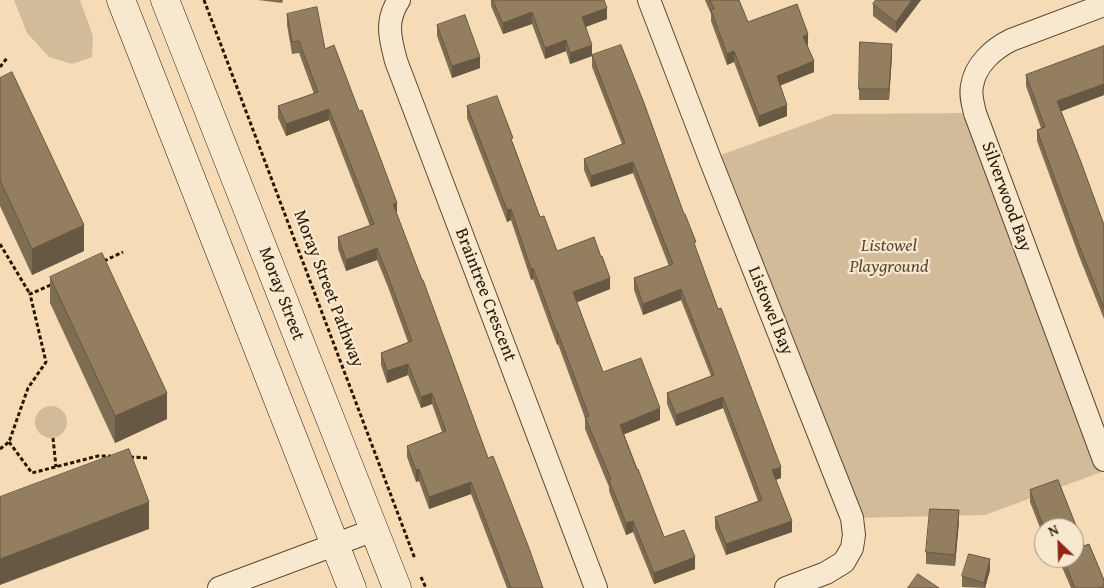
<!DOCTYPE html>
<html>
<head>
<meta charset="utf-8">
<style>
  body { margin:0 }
  #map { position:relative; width:1104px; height:588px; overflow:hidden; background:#f5dcb6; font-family:"Gentium Book Plus",serif }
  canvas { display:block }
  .north { position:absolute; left:1034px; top:518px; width:50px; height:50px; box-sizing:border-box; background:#f8e8d0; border:1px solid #a5957e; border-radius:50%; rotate:336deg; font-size:14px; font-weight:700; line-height:20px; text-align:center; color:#281803 }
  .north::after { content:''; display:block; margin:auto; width:18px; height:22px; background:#8f2418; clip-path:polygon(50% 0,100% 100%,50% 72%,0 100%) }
</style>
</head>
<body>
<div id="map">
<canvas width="1104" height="588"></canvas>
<div class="north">N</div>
</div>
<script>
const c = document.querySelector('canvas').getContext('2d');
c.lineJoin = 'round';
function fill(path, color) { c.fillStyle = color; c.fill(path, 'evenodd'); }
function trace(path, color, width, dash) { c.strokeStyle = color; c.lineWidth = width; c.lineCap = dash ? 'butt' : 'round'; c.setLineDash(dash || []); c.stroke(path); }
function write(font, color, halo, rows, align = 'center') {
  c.font = font + ' "Gentium Book Plus",serif'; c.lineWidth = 4.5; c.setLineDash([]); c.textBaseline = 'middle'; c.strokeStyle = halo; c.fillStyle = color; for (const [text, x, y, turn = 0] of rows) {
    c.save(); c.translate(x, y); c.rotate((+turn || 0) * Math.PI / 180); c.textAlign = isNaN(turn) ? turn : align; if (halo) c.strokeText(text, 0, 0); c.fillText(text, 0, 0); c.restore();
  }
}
const green = new Path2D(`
  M14,0H80L93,36L92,57L72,64L49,57L27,33Z
  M975,113L1104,460V471L985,515L852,518L710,159L834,114Z
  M35 422a16 16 0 1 1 32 0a16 16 0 1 1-32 0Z`);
const path = new Path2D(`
  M204,0L415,559
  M0,67L7,58
  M0,244L30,294
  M104,261L123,252
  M53,438L56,467
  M9,442L32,473L98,456H111
  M0,449L9,442L28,388L46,362L30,294L53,284
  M130,457L149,458
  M421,577L426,588`);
const street = new Path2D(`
  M399,0C385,21 390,38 396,61L596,588
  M649,0L710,159L852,518L854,535L852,548L844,562L826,573L786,588
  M1104,5L1011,40C993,49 975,65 972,86C970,95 973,104 975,113L1104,460
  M219,588L374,530`);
const secondary = new Path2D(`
  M121,0L352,588
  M165,0L397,588`);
const wall = new Path2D(`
  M258,0H283L282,3Z
  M491,0H604L607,19L586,27L592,55L696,250L781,478L776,480L792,532L726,555L715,528V517L758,501L723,408L676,426L667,404V393L711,376L681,300L643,315L634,290V278L669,266L633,173L591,187L584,170V159L622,144L592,67V56L570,64L566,51L545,59L532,24L503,34L491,6Z
  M705,0H735L748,22L808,45H807L814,72L780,85L787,116L759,127L734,62L727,65L711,21V14Z
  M876,0H921L896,33L873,16V4Z
  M287,14L325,49L397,214L488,458L543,588H507L471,494L429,509L419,481L416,482L407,457V446L442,432L432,404L421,408L408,375L387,383L381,365V353L408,342L388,287L377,260L346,271L338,249V237L370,226L329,120L286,136L278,118V106L314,94L299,53L292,54L287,25Z
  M437,25L480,68L452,78L437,36Z
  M1104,46V95L1061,111L1104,225V319L1079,256L1037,141V130L1041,128L1026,86V75Z
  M892,55L889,100H859V89Z
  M0,78L84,251L32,275L0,206Z
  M467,106L513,143L540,217L557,251L610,289L577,302L603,372L660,420L624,434L664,537L695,569L654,584L633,532L626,535L609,491V487L585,429V418L558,344L557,345L533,279L531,280L511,220L507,222L467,118Z
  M50,277L167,419L115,443L50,303Z
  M1058,480L1084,546L1089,544L1104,580V588H1071L1058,558H1074V528H1044V538L1030,502V490Z
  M959,521L955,566L926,564V552Z
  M990,570L985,588L962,587V576Z`);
const shadedWall = new Path2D(`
  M912,0H921L896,33V22Z
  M607,8V19L582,28V17Z
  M532,12V24L503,34V23Z
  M808,34V45L803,46V36Z
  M566,40V51L545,59V48Z
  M892,44V55L889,100V89Z
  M592,45V56L570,64V53Z
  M734,51V62L727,65V54Z
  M480,57V68L452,78V66Z
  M814,61V72L777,87V76Z
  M1104,84V95L1057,113V101Z
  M787,105V116L759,127V116Z
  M329,109V120L286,136V124Z
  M633,162V173L591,187V176Z
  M397,203V214L393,204Z
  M511,209V220L507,222V210Z
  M84,225V251L32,275V249Z
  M377,248V260L346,271V260Z
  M533,268V279L531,280V269Z
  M610,278V289L573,304V292Z
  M681,289V300L643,315V304Z
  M557,333H558V344L557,345Z
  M408,364V375L387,383V371Z
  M167,393V419L115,443V416Z
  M432,393V404L421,408V397Z
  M723,397V408L676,426V415Z
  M660,408V420L620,436V425Z
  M781,467V478L772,481V470Z
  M419,469V481L416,482V470Z
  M471,482V494L429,509V497Z
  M149,502V529L0,585V559Z
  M959,510V521L955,566V555Z
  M633,521V532L626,535V523Z
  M792,521V532L726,555V544Z
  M695,557V569L654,584V573Z
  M990,559V570L985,588H984V583Z`);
const building = new Path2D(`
  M493,0H604L607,8L582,17L592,45L570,53L566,40L545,48L532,12L503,23Z
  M710,0H735L736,1L739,0L748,22L797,4L808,34L803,36L814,61L777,76L787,105L759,116L734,51L727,54L711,10L714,9Z
  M876,0H912L896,22L873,4Z
  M317,7L325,49L334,45L359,111L362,110L381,160L397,203L393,204L422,280H423L488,458L493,456L529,548L543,588H511L471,482L429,497L419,469L416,470L407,446L446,431L432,393L421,397L408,364L387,371L381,353L412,341L388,276L377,248L346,260L338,237L374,224L329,109L286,124L278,106L318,92L299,41L292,42L287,14Z
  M465,15L480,57L452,66L437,25Z
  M860,42L892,44L889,89H859Z
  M621,45L644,103L684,214H685L696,242L694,243L718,309L721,308L781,467L772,470L792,521L726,544L715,517L762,500L723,397L676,415L667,393L714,375L681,289L643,304L634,278L673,264L633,162L591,176L584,159L625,143L592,55Z
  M1104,46V84L1057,101L1081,162L1104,225V308L1079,245L1037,130L1045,127L1026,75Z
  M12,72L84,225L32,249L0,180V78Z
  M497,96L513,138L511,139L540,217L544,216L557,251L594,237L601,257L602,256L610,278L573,292L603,372L641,358L660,408L620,425L637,470L638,469L664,537L684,530L695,557L654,573L633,521L626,523L609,480L611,479L585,417L589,416L558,333H557L533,268L531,269L511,209L507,210L467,106Z
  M102,253L167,393L115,416L50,277Z
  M129,449L149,502L0,559V497Z
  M1058,480L1084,546L1089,544L1104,580V586L1099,588H1075L1063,558H1074V528H1044L1030,490Z
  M930,509L959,510L955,555L926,552Z
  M969,554L990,559L984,583L962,576Z
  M918,574L939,588H908Z`);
const streetNames = [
  ["Silverwood Bay",1006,197,70],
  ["Moray Street Pathway",328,289,69],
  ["Moray Street",281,294,69],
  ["Braintree Crescent",485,295,69],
  ["Listowel Bay",770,311,68]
];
const parkNames = [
  ["Listowel",889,246],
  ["Playground",889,267]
];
fill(green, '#d2bb98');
trace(street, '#5b4930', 24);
trace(secondary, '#281803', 29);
trace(path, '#281803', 3, [4, 2.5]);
trace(street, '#f8e8d0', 22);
trace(secondary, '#f8e8d0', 28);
fill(wall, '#7e6c53');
fill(shadedWall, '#675843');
fill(building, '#937e60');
trace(building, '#675843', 1);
write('18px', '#281803', '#f8e8d0', streetNames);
write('italic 18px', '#5b4930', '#f8e8d0', parkNames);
</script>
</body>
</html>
